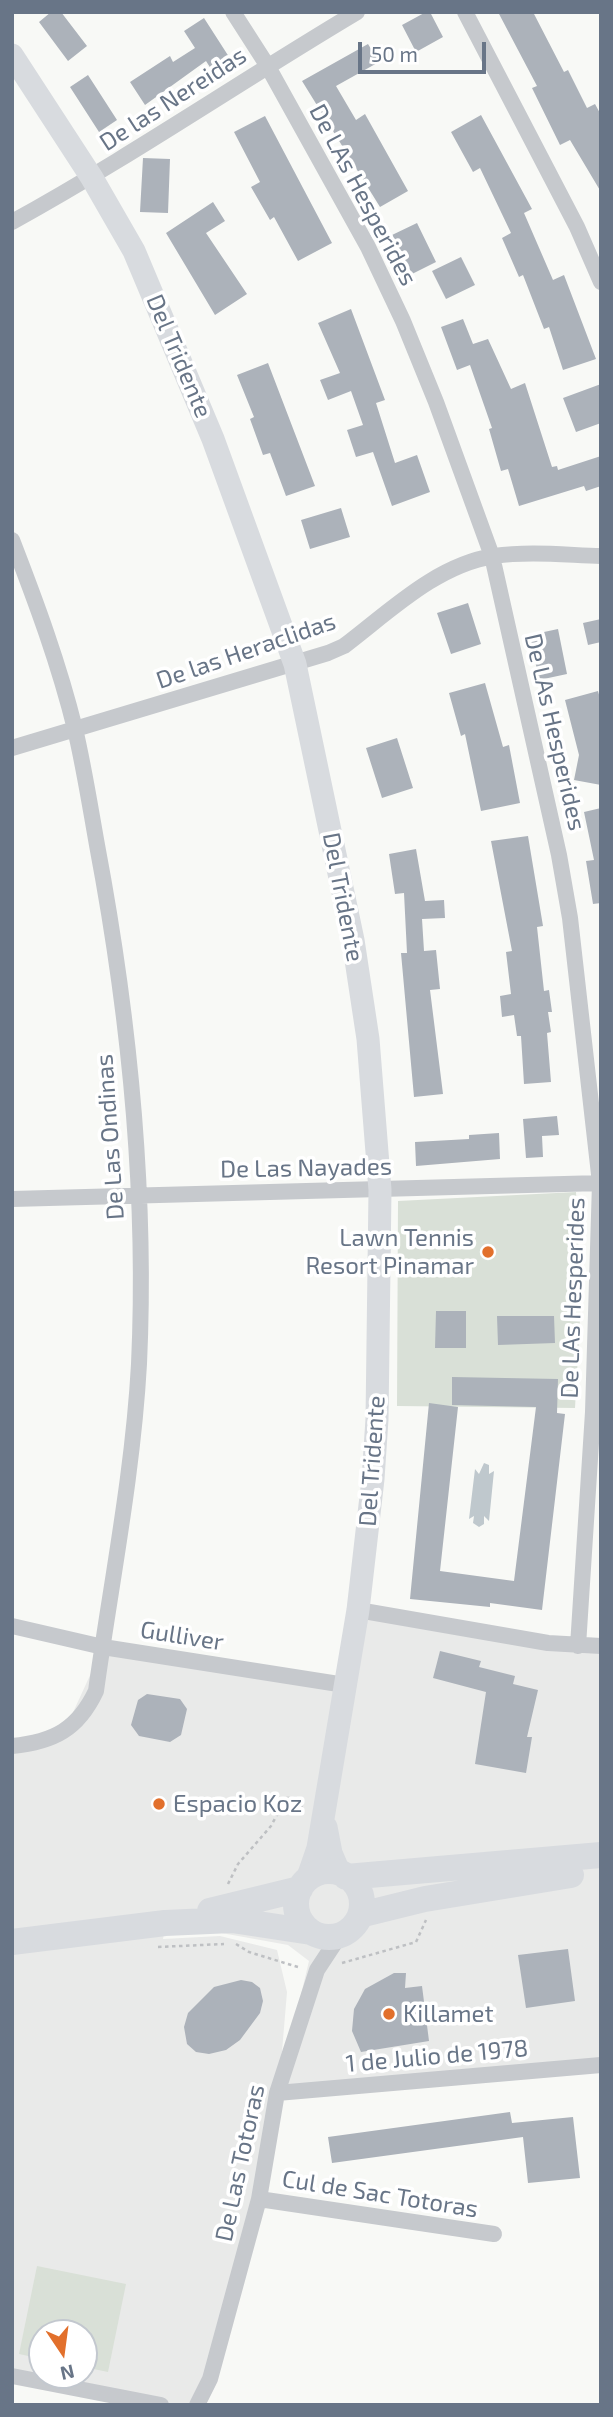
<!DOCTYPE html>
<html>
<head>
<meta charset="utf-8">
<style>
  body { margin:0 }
  #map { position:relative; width:613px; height:2417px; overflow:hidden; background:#f8f9f6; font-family:"Exo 2",sans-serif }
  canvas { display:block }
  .frame { position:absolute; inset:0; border:14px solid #687587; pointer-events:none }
  .north { position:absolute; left:28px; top:2319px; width:70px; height:70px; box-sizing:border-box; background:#fff; border:2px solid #c3c8cf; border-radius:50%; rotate:167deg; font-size:19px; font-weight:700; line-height:28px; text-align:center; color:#687587 }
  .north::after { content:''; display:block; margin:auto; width:24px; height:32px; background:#e2702c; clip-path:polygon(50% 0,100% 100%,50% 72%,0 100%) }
  .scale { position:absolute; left:358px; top:42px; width:128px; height:32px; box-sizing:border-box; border:4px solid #687587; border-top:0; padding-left:9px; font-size:21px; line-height:24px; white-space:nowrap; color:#687587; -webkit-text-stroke:5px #fff; paint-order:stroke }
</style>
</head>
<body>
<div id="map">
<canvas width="613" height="2417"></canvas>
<div class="frame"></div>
<div class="north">N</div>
<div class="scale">50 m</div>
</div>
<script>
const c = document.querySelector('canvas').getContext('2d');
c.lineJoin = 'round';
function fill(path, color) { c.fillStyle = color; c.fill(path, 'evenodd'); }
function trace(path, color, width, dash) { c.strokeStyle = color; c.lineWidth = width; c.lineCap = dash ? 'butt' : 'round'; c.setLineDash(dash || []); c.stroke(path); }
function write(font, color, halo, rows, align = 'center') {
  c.font = font + ' "Exo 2",sans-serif'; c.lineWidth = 7; c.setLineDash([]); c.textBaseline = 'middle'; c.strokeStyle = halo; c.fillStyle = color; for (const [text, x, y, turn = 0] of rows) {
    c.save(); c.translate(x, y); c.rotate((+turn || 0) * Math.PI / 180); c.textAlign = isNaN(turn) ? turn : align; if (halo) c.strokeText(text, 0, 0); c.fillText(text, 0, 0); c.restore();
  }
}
const built = new Path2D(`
  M358,1610L601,1646V2068L277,2093L259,2199L196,2405H164L12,2376V1746L64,1732L103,1647L345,1685ZM166,1923L288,1945L309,1961L279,2087L287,1992L277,1950L220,1936L163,1939ZM42,2333H84V2375H42Z`);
const green = new Path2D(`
  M576,1192L581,1302L575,1408L397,1406L398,1201Z
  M37,2266L126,2284L108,2372L84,2367V2333H42V2359L19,2354Z`);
const water = new Path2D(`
  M484,1463L489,1465V1474L494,1471L489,1521L484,1516V1524L479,1527L473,1523L474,1516L469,1519L475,1469L479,1474Z`);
const building = new Path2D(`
  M51,12H61L87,46L68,61L39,22Z
  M426,12H430L443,37L416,52L402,25Z
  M498,12H533L564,72L568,70L587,108L595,104L601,115V192L570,140L560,145L532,88L537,86Z
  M204,18L231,60L213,72L206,61L145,105L130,82L170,56L173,62L195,48L184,31Z
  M368,44L379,62L336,86L356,120L365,114L408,191L380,207L302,81Z
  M88,75L117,120L99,132L70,87Z
  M481,115L532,209L524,213L553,280L564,275L596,359L563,370L549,327L544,329L523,275L519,277L502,238L511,233L480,168L473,172L451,132Z
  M265,116L332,243L298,261L274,217L270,220L251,187L260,182L234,132Z
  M143,158L170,159L168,213L140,212Z
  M213,202L225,221L206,233L247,294L215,315L166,233Z
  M417,223L436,262L412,274L392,235Z
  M461,257L475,285L446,299L432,271Z
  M351,309L385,400L376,403L395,463L417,455L430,492L392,506L373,452L356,457L347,430L363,425L351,391L328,400L320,380L340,373L318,323Z
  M463,319L473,344L488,339L511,389L525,383L552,467L557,466L558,470L601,456V486L586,491L584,486L519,506L508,469L501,471L489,429L492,428L470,365L457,370L441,327Z
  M268,363L315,486L286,496L270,453L263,455L250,419L254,417L237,375Z
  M601,384V423L576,432L563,398Z
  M341,508L350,537L310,549L301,520Z
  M468,603L481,644L451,654L437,613Z
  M601,619V642L588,645L583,623Z
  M558,629L567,674L539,680L530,635Z
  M485,683L503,747L509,745L520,803L481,811L465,734L461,736L449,693Z
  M598,691L601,702V785L574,780L579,755L565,700Z
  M397,738L413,788L382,798L366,748Z
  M601,808V903L593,904L586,861L594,860L584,812Z
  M528,836L543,926L537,927L544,991L549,990L552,1012H548L551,1032L547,1033L551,1082L524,1084L521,1036H517L514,1015L502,1017L500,996L511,994L506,952L512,951L491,841Z
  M416,849L425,901L444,900L445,918L422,919L424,951L436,950L440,989L430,990L443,1094L414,1097L401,953H407L404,893L395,894L389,854Z
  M557,1116L559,1135L542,1136L543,1157L526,1158L523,1119Z
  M499,1133L500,1159L416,1166L415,1142L469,1139V1135Z
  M436,1311H466V1348H435Z
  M497,1316H554L555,1343L498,1345Z
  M452,1377L558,1379L557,1413L565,1414L542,1610L490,1603V1607L410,1599L429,1403L458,1407L440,1571L514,1581L536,1407L452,1405Z
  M440,1651L481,1661L479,1667L515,1676L513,1684L538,1690L527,1737H532L526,1773L475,1764L486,1692L433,1678Z
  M147,1694L180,1699L187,1709L181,1735L170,1742L139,1736L131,1725L138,1700Z
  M568,1949L575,2001L526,2008L518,1955Z
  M394,1973H406L405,1988L422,1986L429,2041L361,2052L352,2031L354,2009L365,1989Z
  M241,1980L252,1982L260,1988L263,2001L260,2013L240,2040L226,2050L209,2054L196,2052L187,2044L184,2027L188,2013L214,1987Z
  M510,2112L512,2123L573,2117L580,2178L528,2183L523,2137L332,2163L328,2137Z`);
const path = new Path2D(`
  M228,1884L238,1864L271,1826L286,1798H299L303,1813
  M236,1944L249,1952L301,1968
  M158,1947L224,1944
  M342,1963L416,1942L426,1920`);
const street = new Path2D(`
  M233,12L267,65L368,247L403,321L436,402L492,556L559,855L570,918L600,1183L593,1412L578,1646
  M465,12L577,227L601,282
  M12,222C130,157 241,81 357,12
  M12,540C36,602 59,664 75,729C84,767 90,806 97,845C129,1015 147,1191 139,1364C133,1474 111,1583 96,1691C78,1729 54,1742 12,1746
  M12,748L328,653L344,646C389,612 436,565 494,556C529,551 565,555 601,556
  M12,1199L601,1183
  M358,1610L548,1643L601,1646
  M12,1626L103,1647L345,1685
  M277,2093L601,2065
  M259,2199L494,2234
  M12,2376L161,2405
  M197,2405L210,2379L259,2199L277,2093L317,1970L340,1935`);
const secondary = new Path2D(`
  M12,55L92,178L134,251L213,439L295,664L353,940L368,1039L380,1190L377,1419L373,1479L358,1610L318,1848L307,1880
  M326,1827L331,1853L340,1874`);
const primary = new Path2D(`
  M296 1904a33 33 0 1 1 66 0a33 33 0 1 1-66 0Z
  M346,1877L601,1855
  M210,1911L300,1889
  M360,1915L425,1899L571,1875
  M12,1942L165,1923L232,1920L311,1932`);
const markers = [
  [488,1252,7,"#e2702c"],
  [159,1804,7,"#e2702c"],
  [389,2014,7,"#e2702c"]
];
const streetNames = [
  ["De las Nereidas",173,99,-33],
  ["De LAs Hesperides",363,195,62],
  ["Del Tridente",179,356,67],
  ["De las Heraclidas",246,651,-19],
  ["De LAs Hesperides",555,732,77],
  ["Del Tridente",343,897,79],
  ["De Las Ondinas",110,1137,-94],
  ["De Las Nayades",306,1168,-1],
  ["De LAs Hesperides",573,1298,-88],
  ["Del Tridente",372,1461,-86],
  ["Gulliver",182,1636,9],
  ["1 de Julio de 1978",437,2056,-5],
  ["De Las Totoras",240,2163,-78],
  ["Cul de Sac Totoras",380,2194,9]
];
const poiNames = [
  ["Lawn Tennis",474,1238,"right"],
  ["Resort Pinamar",474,1266,"right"],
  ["Espacio Koz",173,1804],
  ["Killamet",403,2014]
];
fill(built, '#e9eae9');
fill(green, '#d9e0d7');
fill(water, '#bfc8cd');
fill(building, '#acb2ba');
trace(path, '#bec0c3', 2.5, [3.5, 3.5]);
trace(street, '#c6c9cd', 16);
trace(secondary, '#d8dbdf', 23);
trace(primary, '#d8dbdf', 26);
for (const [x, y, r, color] of markers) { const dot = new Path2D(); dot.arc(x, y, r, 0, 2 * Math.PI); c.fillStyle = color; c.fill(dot); trace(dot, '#fff', 2.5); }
write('24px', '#687587', '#fff', streetNames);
write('24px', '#687587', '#fff', poiNames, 'left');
</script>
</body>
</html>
